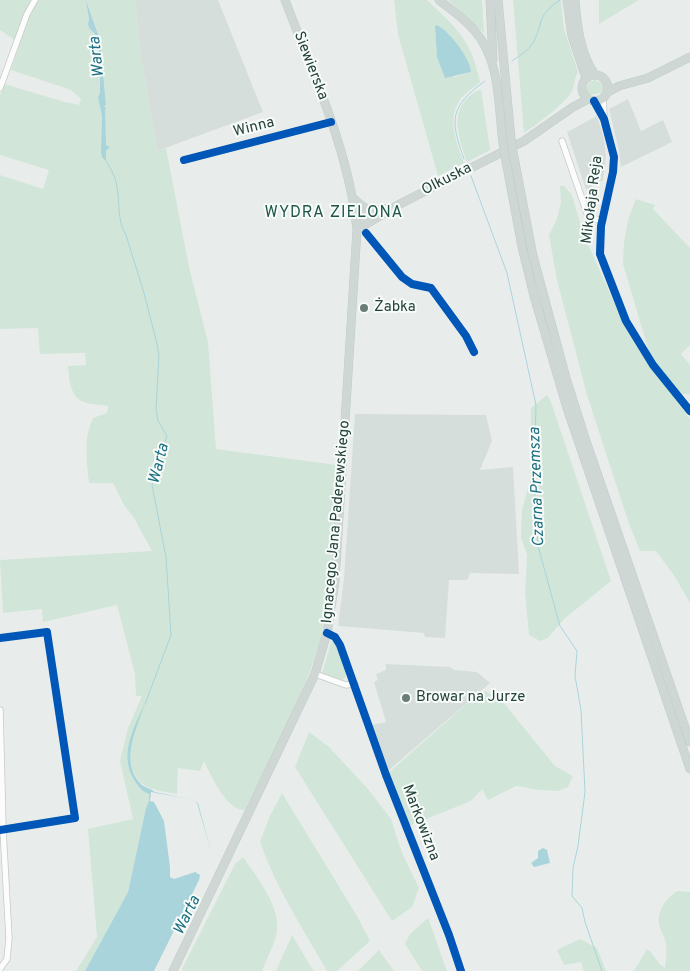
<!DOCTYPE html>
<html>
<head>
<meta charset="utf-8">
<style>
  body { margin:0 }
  canvas { display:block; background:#e8edeb }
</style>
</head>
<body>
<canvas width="690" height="971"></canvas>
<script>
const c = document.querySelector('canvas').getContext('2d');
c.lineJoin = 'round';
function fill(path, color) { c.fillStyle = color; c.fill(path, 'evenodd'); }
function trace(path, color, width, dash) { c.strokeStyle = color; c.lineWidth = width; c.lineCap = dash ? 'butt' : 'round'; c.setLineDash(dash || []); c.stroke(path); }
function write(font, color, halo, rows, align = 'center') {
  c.font = font + ' Overpass,sans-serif'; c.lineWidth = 4; c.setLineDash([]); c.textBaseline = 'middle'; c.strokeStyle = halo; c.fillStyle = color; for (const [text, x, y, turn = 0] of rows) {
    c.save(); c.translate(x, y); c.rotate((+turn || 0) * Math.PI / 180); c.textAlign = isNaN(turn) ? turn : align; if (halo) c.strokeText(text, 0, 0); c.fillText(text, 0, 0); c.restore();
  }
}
const built = new Path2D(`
  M135,0H218L263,112L157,151L140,52Z
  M628,99L641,131L663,120L672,142L621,167L619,151L609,109Z
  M597,116L604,139L606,157L603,180L586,190L567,132Z
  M355,414L486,415L492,441L480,470L513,467L519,574L470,573L468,579L465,580H449L445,638L425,637L424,633L338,626L344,578Z
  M386,664L450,667L454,670L477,672L490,683L388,771L372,725L386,722L374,682L378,680L376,674L386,670Z`);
const green = new Path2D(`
  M0,0H31L16,41L0,30Z
  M38,0H135L140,52L157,151L166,148L189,267L208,342L216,449L337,465L330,580L321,638L310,672L298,700L246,807L244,810C226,810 211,775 204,761L200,771L178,768L177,794C158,790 141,791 133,770L131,774L138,786L149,794V802L146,808L128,892L85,971H76L97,937L88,829L133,819L120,761L128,728L142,696H136L135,674L117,605L43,622L42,609L3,613L0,560L152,551L134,518L124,505L113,483H89C87,459 83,440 93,418L107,413L108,406C100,404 91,405 84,402C70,398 69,378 68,366L86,365L85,353L40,354L38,328L0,329V175L43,189L49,170L0,155V96L4,84L65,102L79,105L81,99L71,90L11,70L30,14ZM87,1L100,40L106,105L104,107L106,142V145L110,147L106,151V154L101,152L102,116L98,98L100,92V59L95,34L89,28L88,24L89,19Z
  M394,0H427C457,29 471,39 480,82C475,87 469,90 464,95C445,115 456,141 464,163L438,176L398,34ZM437,25L440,26L471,72L454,77L437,57L435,27Z
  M448,0H482L484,33Z
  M513,0H561L564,29L578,72C574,79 575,85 572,91C566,103 536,125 524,133Z
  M599,0H639L599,24Z
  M595,80L603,84L604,90L601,93L589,95L586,91C587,86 589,81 595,80Z
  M481,89L490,150L467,162C457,133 447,105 481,89Z
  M560,186H564L572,195L583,233L625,327L648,363L690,419V603L675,577L656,551H640L628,521L587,395L557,280L549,235L557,219L561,202Z
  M636,199L655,205L653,209L690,248V345L681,354L690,365V394H681L650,355L623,264L624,242L628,220Z
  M547,395L551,402L611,581L564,619L548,638L540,641L529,635L525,593L527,555L521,537L522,510L530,481L531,408Z
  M332,640L335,641L346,671L345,678L342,680L322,673Z
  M486,691L503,702L555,766L573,776L568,787L558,791L540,790L516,786L488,800L482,789L471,801L409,826L406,823L386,775L472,699Z
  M309,732L329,747L368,789L391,819L402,853L419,888L412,907L392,921L295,767Z
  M282,793L357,916L370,941L337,971H327C303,929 276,888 260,842L270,816Z
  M243,857C256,876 281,907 277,931C275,944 267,958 262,971H183L182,969L235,864Z
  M677,891L690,892V971H634L647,949C655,954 656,963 665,968C666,959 668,950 665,940C664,935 660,930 659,925C657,910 666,899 677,891Z
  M428,918L447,971H422L405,944L410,934Z
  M292,935L311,967L314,971H276Z
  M580,939L597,948L606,971H584L581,962L564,965L557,950Z
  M379,950L394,971H358Z`);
const water = new Path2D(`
  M86,0L100,40L106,105L104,107L106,108L105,110L106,142V145L110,147L106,151V161L102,157L101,152L102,116L98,98L100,92V59L95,34L89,28L88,24L89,19Z
  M437,25C449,31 470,58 471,72L445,78L437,57L435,26Z
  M145,703C137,729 118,762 142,785C147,788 151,789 155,792L193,800L198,803L212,855L197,803L193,800L151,792L150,801L154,802L164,821L170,867V877L174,879L195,872L200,875L199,880L154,971H85L128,892L146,808L149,801V794C141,791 137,785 133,778C119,752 135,726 145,703Z
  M543,848L547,850L550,863L534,867L531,863L538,858V851Z`);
const stream = new Path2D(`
  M512,61C519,56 528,51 533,43C544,22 536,16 560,0
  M464,159C450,120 449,107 485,81
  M106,161C111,169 116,178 117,187C120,203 117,221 126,235L144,293L157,344L159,356L156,409L158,421L167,436L156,468L152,485L166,557L171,635L145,704
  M471,176L507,273L536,405L534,478L538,546L560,626L577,651L575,676L581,710L585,792L578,846L573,868L572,896L582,908L585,922L602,971`);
const minor = new Path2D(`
  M0,88L27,14L35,0
  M603,98L604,114
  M594,101L604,119L614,157L613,172L601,226L600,254L626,321L653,365L690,411
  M562,141L588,216L591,218L603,221
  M184,160L331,122
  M366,233L402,277L412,284L431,288L466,336L474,352
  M327,633L335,637L340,645L386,775L449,935L461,971
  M0,638L47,632L75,818L0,830
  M315,674L346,685L355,684
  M0,710L3,829L9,938L7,959L0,969`);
const major = new Path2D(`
  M439,0C450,9 464,18 474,30C501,60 498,106 503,143
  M490,0L493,60
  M498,0L511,139
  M567,0L572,36L586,78
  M575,0C577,26 580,53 595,75
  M582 88a13 13 0 1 1 26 0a13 13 0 1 1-26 0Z
  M608,92L619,86L648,78L690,57
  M513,152L533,256L566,378L586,441L690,742
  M505,156L522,247L534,296L567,408L690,769
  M353,198L362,206L371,211
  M356,219L371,211L389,208
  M357,230L396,206L524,141L573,107L588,99
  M173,971L315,674L327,633L335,581L357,230C349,150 313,74 285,0`);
const majorBridge = new Path2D(`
  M511,139L513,152
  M503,143L505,156`);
const cycleway = new Path2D(`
  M594,101L604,119L614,157L613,172L601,226L600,254L626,321L653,365L690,411
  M184,160L331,122
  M366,233L402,277L412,284L431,288L466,336L474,352
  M327,633L335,637L340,645L386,775L449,935L461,971
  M0,638L47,632L75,818L0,830`);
const markers = [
  [364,308,5,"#697e78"],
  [406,698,5,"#697e78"]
];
const streetNames = [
  ["Siewierska",310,66,69],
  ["Winna",254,128,-14],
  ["Olkuska",447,180,-27],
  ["Mikołaja Reja",593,200,-83],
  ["Ignacego Jana Paderewskiego",337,522,-85],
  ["Markowizna",420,823,69]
];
const poiNames = [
  ["Żabka",374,308],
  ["Browar na Jurze",416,698]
];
const waterNames = [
  ["Warta",98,57,-96],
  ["Warta",160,464,-76],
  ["Czarna Przemsza",538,487,-92],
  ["Warta",188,916,-64]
];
const neighbourhoodNames = [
  ["WYDRA ZIELONA",334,214]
];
fill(built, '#d6dedb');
fill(green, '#d1e6d8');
fill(water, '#a9d4db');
trace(stream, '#a9d4db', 1);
trace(minor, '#c5cac8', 7);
trace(major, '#c3ccc9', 9);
trace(minor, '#fcfcfc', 5.5);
trace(major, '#cfd7d5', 8);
trace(majorBridge, '#c3ccc9', 9, []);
trace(majorBridge, '#cfd7d5', 8);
trace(cycleway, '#0057b8', 8);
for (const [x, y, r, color] of markers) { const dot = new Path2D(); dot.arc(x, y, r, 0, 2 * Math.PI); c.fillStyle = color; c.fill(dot); trace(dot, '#f7fbf9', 2); }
write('15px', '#24423a', '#f7fbf9', streetNames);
write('15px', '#24423a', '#f7fbf9', poiNames, 'left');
write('italic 16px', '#1c6f80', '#f7fbf9', waterNames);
c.letterSpacing = '1px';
write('16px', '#1f5548', '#f7fbf9', neighbourhoodNames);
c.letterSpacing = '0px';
</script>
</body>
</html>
